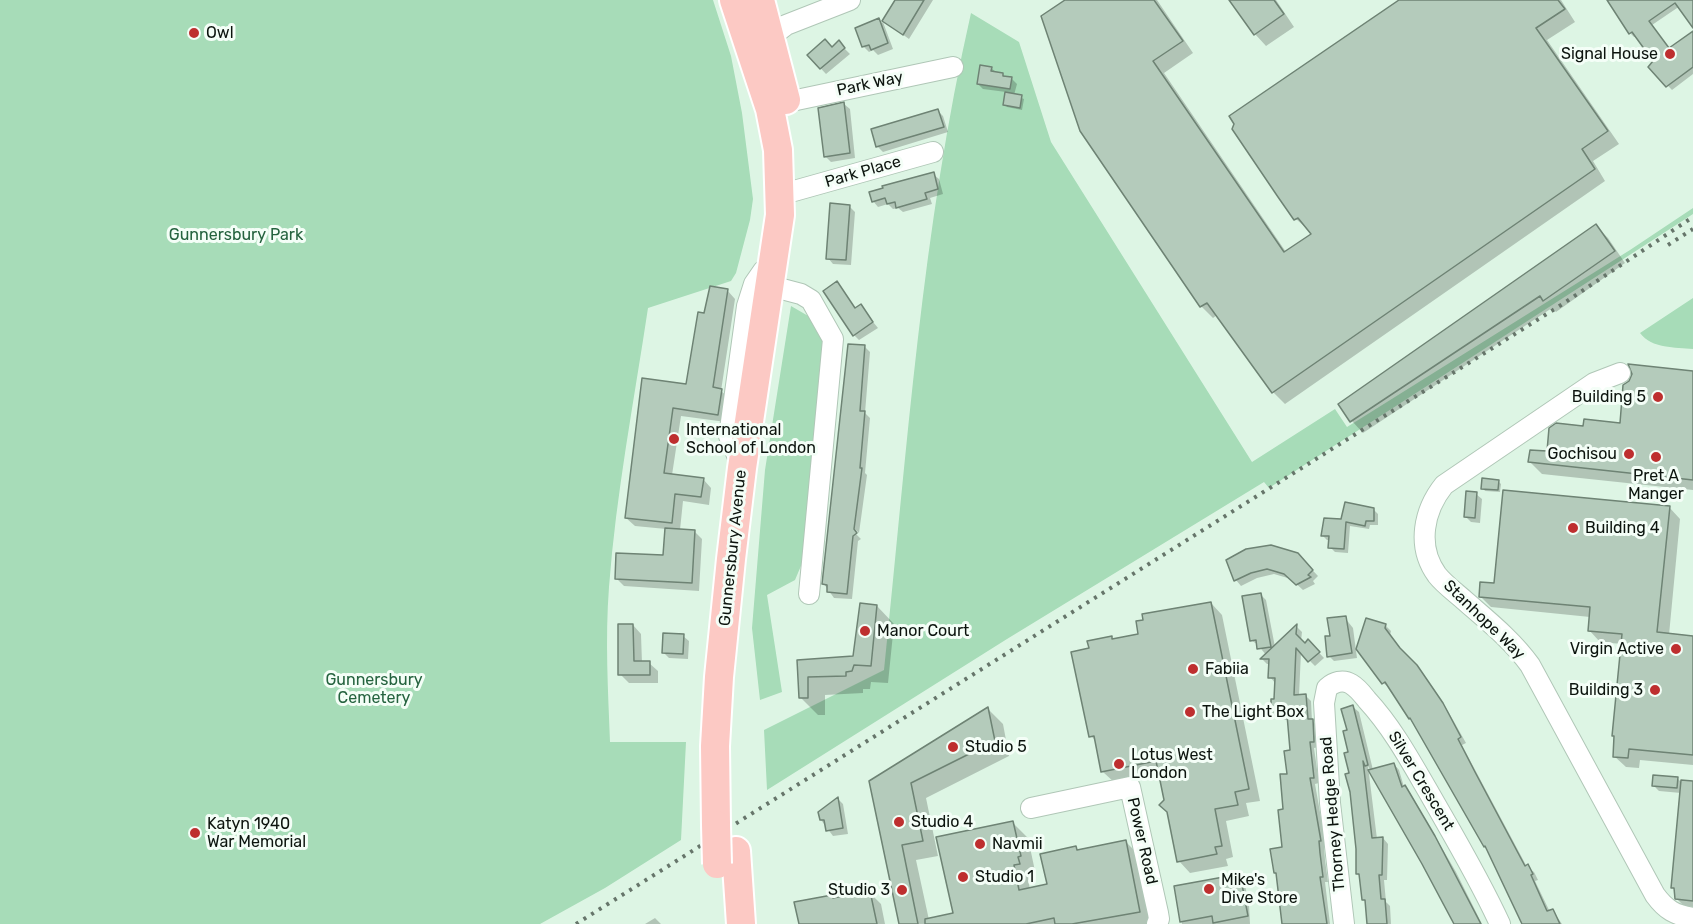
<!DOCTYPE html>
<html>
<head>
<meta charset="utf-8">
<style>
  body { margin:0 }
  canvas { display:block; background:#ddf5e4 }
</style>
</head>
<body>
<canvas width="1693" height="924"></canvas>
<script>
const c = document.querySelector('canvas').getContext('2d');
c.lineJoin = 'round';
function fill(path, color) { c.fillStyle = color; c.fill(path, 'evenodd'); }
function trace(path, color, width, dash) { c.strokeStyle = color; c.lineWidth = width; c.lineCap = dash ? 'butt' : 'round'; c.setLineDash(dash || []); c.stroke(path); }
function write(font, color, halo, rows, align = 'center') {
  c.font = font + ' Rubik,sans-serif'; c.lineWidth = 6; c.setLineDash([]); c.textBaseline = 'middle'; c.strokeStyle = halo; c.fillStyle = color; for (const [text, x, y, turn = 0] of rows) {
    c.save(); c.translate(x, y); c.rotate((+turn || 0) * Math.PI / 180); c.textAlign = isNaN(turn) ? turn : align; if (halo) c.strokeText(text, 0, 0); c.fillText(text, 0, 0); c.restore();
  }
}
const green = new Path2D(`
  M0,0H713L731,56L742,113L753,199L750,220L736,273L731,281L648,308C634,401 616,494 609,587C605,639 608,691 610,742H686L681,840L605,888L540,924H0Z
  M971,13L1019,42L1051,142L1252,462L1335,409L1347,427L1630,250L1693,208V214L1269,488L1264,482L1007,639L767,790L764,730L884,670C907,451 922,228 971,13Z
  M1693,298V349C1675,347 1652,349 1640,333Z
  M791,306L810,317L825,341L803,561L795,580L767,595L782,692L760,700L752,628L765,470Z`);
const shadow = new Path2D(`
  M897,0H933L909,39L884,21Z
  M1068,0H1157L1193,53L1164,73L1286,252L1313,234L1296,219L1402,0H1561L1575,22L1547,40L1619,144L1593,161L1605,181L1285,404L1273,392L1217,315L1213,318L1201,306Z
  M1231,0H1276L1294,27L1266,46L1255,34Z
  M1609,0H1693V25L1680,6L1652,25L1669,49L1693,33V74L1672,90L1650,67L1654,61L1637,36L1634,37L1630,33Z
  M879,20L882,23L883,22L893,49L878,55L873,50L869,52L863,46Z
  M838,42L850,54L826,74L809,56L832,48Z
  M991,68L997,73L1011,78L1017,84L1014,95L1024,99L1022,110L1007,107L1005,104L1006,92L983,89L978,84Z
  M844,104L850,109L855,158L831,162L825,156Z
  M938,111L943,116L948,132L883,152L877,146Z
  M933,174L939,179L943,194L930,198L932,204L903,212L898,208L893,209L888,204L878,207L873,201Z
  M849,206L855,212L851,265L833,264L828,258Z
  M1596,226L1608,238L1625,263L1556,312L1552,308L1363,433L1352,421L1340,404Z
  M837,283L856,309L860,306L878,328L859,340L854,335Z
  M727,290L735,299L721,391L729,398L726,422L681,416L672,475L703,479L711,488L709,505L683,501L680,530L694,531L702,539L699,591L624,586L616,578L664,557L666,529L635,526L626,518L644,379L687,385L705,315Z
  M865,347L870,352L865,413L870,418L865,473L867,475L859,533L849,523L847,525L861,539L858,541L852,599L834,598L824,584Z
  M1693,372V490L1542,474L1530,462L1548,453L1584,428L1621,425Z
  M1498,481L1501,484L1500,492L1485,491L1483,488Z
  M1476,494L1482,499L1480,523L1471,522L1465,516Z
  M1669,507L1680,519L1669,635L1693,637V765L1640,760L1639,768L1626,767L1614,756L1622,644L1600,642L1589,630L1590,617L1491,607L1480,596L1495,585Z
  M1373,509L1378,514V525H1370L1369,529L1350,526L1348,553L1335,552L1330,547L1331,540H1327L1322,535L1342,521Z
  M1247,551L1297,554L1318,576L1313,581L1315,584L1303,590L1291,579L1274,574L1257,578L1241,586L1236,580Z
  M1261,595L1266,600L1275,647L1297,627L1302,632L1301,641L1305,644L1308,641L1324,658L1315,666L1301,652L1299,696H1306L1311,701L1312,721L1318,726L1319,747L1314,748L1319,783L1315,784L1326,846H1324L1325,860L1328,882H1325L1330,924H1291L1278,876L1275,873L1283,848L1285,811L1292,752L1289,720H1278L1273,715L1276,684L1270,677V664H1267L1262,659L1266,655L1258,645L1251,640Z
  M1211,603L1222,615L1260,801L1246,803L1249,816L1226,821L1233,857L1226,859L1228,866L1190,873L1179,861L1160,774L1115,783L1103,772L1097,742L1091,736V650L1111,638L1113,640L1140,635Z
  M877,606L894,624L888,683L871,682L870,689H863V693L825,695V715H818L800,697L799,661L854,657Z
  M1345,618L1353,628L1357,658L1334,661L1329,656L1331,637Z
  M633,625L641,634L642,663H649L658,671V683H629L620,674Z
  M1385,625L1391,631L1390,635L1405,655L1422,673L1448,711L1466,743L1462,745L1480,779L1527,867L1534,872L1538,880L1535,881L1550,912L1553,911L1562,924H1524L1489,851L1485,847L1414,722L1390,688L1383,683L1358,649Z
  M683,636L689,641L688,659L669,658L663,652Z
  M1353,707L1359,712L1373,770L1394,764L1399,770L1404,787L1410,793L1456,872L1482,924H1454L1438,890L1368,766L1377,839L1383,838L1388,844L1387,880H1384L1386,902L1390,906L1391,924H1370L1367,903L1363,899L1361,877L1357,874L1358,849L1349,731Z
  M988,709L1003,724L1009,756L926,798L938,856L916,860L929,920L954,914L1013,823L1028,838L1035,871L1032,872L1034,879L1028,880L1030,889L1049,885L1076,848L1079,851L1126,842L1141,857L1153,924H900L871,781Z
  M1678,779L1682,783L1693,782V907L1684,906L1675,897V890L1672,887L1681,793L1659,791L1653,785Z
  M838,799L843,804L848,834L833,836L821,820Z
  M1239,875L1244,880L1249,905L1250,924H1182L1175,887Z
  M869,892L881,904L885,924H800L832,896L834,899Z
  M655,918L661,924H645Z`);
const building = new Path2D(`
  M895,0H924L903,35L882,21Z
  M1065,0H1154L1183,41L1153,61L1284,252L1311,234L1298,218L1294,220L1278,197L1232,129L1234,124L1229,116L1399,0H1558L1565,9L1536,28L1608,131L1582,149L1595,169L1272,393L1207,303L1200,307L1080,131L1041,16Z
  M1229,0H1274L1284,14L1254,35Z
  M1607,0H1693V28L1675,3L1649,21L1669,48L1693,31V67L1666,87L1648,67L1653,61L1632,32L1629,34Z
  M879,18L888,43L871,50L869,45L862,47L855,28Z
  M825,39L832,47L839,40L845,48L820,69L807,55Z
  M980,65L992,67L991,71L1003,73V76L1012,77L1010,89L977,84Z
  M1005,92L1022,95L1020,108L1003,105Z
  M844,102L850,153L824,157L818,108Z
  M938,109L944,127L876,147L871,129Z
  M934,172L938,189L925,193L927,199L896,208L895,202L887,204L885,198L872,202L869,192L883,188L882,186Z
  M830,203L850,205L846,260L826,259Z
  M1596,224L1615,251L1543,301L1540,296L1350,422L1338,404Z
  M837,281L855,308L861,304L873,322L853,336L823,291Z
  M710,286L728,289L713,387L722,389L718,415L673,408L664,473L704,478L701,497L675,494L672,523L625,518L642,378L686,384L698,312L704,313Z
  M848,344L865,345L860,411H865L860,468H862L854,529L857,533L853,536L847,594L827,592V585L822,584Z
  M1628,364L1693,371V480L1528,462L1530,450L1547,451L1549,428L1556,423L1583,426L1584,419L1620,423L1623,385L1629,381L1632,374Z
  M1482,478L1499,480L1498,490L1481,489Z
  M1503,490L1670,506L1657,632L1693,636V755L1629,749L1628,758L1613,757L1614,736H1612L1622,634L1588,631L1590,607L1479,597L1480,582L1494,583Z
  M1466,491L1477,492L1475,518L1464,517Z
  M1345,502L1374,508V521H1366L1365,526L1346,522L1344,549L1328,548L1329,536H1321L1324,518L1341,519Z
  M665,528L695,530L692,583L615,579L616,553L663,555Z
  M1271,545L1298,553L1313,570L1308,575L1311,577L1296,585L1284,574L1267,569L1251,573L1234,581L1226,560L1246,549Z
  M1261,593L1271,647L1257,649L1256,640L1250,641L1242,596Z
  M1211,602L1249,789L1235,792L1238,805L1215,809L1222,846L1215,847L1217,854L1177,862L1167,812L1159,805L1164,800L1156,761L1101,772L1094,736L1089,737L1071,652L1089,648L1087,641L1112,636V639L1138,634L1136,621L1143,620L1142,614Z
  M860,603L877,605L871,666L854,665L852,671L846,672V676L808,677V698H799L797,660L853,656Z
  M1346,616L1352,653L1327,657L1325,636H1330L1327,618Z
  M1366,618L1386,624L1385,628L1400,648L1417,665L1443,703L1461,737L1458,739L1475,772L1525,866L1528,864L1533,874L1531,875L1547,911L1553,909L1560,924H1522L1485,846L1484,847L1410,718L1409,719L1385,682L1382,684L1356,649Z
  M618,624H633L634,661H650V675H618Z
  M1297,624L1296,634L1305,643L1308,639L1320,652L1308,662L1296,648L1294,695L1306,694L1308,719H1313L1314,742H1310L1314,778H1310L1321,841H1319L1320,853L1323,877H1320L1327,924H1282L1276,873H1274L1270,849L1282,847L1278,810L1283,809L1280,774H1287L1284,751L1290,750L1287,715H1271V699H1274L1275,678H1268L1269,659H1260Z
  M663,633L684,634L683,654L662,653Z
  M1353,705L1368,765L1365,766L1363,761L1372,838L1383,837L1382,875H1379L1381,899H1385L1387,924H1367L1365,900H1362L1359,874H1356V849L1350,792L1345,774L1349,773L1344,753L1348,752L1343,731L1347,730L1341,709Z
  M988,707L995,741L911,783L923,841L902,845L918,924H899L869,781Z
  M1394,763L1402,787L1405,785L1435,836L1481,924H1454L1422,864L1368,770Z
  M1653,775L1678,777L1677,788L1652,786Z
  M1681,780L1693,781V901L1675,899L1674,888H1671Z
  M838,797L843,828L826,831L824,820H820L818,812Z
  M1013,821L1021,856L1018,857L1020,864L1014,865L1019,890L1047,884L1040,854L1076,846L1077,850L1126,840L1140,912L1072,924H1055L1054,918L1026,924H925V919L953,913L936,837Z
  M1240,874L1248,916L1213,923L1212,916L1180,922L1174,886Z
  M870,891L877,924H799L794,902L832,895L833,898Z`);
const minor = new Path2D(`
  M768,34L777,32L786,25L850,0
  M787,102L953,67
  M794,191L933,152
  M782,289L801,294L811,300L833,339L809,594
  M1620,373L1594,383L1444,485C1424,510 1416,546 1437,575C1444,584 1455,592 1464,600C1488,621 1512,640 1530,665L1655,895C1666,910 1675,915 1693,918
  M741,465L729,436L747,306L754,284L763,271L772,263
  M1031,808L1130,787L1158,913L1159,919L1157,924
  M1344,924L1330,803L1324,703L1327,688C1334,682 1343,679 1351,684C1358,688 1363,695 1367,700C1392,727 1410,760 1428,791C1453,835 1479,878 1500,924`);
const highway = new Path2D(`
  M760,0L786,100
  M716,825L715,746L719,677L731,559L742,468L780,215L778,150L770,109L734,0
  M736,851L741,924`);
const rail = new Path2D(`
  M1668,245L1693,229
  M576,924L1561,305L1693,217`);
const highwayBridge = new Path2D(`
  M716,825L717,864`);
const markers = [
  [194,33,6,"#be2f2f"],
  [1670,54,6,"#be2f2f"],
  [1658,397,6,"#be2f2f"],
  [674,439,6,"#be2f2f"],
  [1629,454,6,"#be2f2f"],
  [1656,457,6,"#be2f2f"],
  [1573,528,6,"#be2f2f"],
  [865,631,6,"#be2f2f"],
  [1676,649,6,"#be2f2f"],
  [1193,669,6,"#be2f2f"],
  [1655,690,6,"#be2f2f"],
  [1190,712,6,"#be2f2f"],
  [953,747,6,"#be2f2f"],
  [1119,764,6,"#be2f2f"],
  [899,822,6,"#be2f2f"],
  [195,833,6,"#be2f2f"],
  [980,844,6,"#be2f2f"],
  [963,877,6,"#be2f2f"],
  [1209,889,6,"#be2f2f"],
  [902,890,6,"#be2f2f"]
];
const poiNames = [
  ["Owl",206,33],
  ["Signal House",1658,54,"right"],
  ["Building 5",1646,397,"right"],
  ["International",686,430],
  ["School of London",686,448],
  ["Gochisou",1617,454,"right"],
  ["Pret A",1656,476,"center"],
  ["Manger",1656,494,"center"],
  ["Building 4",1585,528],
  ["Manor Court",877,631],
  ["Virgin Active",1664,649,"right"],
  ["Fabiia",1205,669],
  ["Building 3",1643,690,"right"],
  ["The Light Box",1202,712],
  ["Studio 5",965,747],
  ["Lotus West",1131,755],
  ["London",1131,773],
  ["Studio 4",911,822],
  ["Katyn 1940",207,824],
  ["War Memorial",207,842],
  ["Navmii",992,844],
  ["Studio 1",975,877],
  ["Mike's",1221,880],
  ["Dive Store",1221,898],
  ["Studio 3",890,890,"right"]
];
const streetNames = [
  ["Park Way",870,84,-12],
  ["Park Place",863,172,-16],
  ["Gunnersbury Avenue",733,548,-84],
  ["Stanhope Way",1484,620,44],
  ["Silver Crescent",1421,781,59],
  ["Thorney Hedge Road",1333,814,-95],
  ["Power Road",1142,841,77]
];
const parkNames = [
  ["Gunnersbury Park",236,235],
  ["Gunnersbury",374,680],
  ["Cemetery",374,698]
];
fill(green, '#a7dcb8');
fill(shadow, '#0003');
fill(building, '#b4cbbb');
trace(building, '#6e8374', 1.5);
trace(minor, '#b0c7b7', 22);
trace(highway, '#fff', 32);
trace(minor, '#fff', 20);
trace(highway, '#fcc9c4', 28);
trace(rail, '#66756a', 4, [3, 6]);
trace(highwayBridge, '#fff', 32, []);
trace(highwayBridge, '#fcc9c4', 28);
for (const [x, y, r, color] of markers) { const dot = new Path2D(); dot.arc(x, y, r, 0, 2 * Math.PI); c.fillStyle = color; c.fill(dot); trace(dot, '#f4fef7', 2); }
write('16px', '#0c140e', '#f4fef7', poiNames, 'left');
write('16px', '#0c140e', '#f4fef7', streetNames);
write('16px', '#25633f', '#f4fef7', parkNames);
</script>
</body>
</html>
